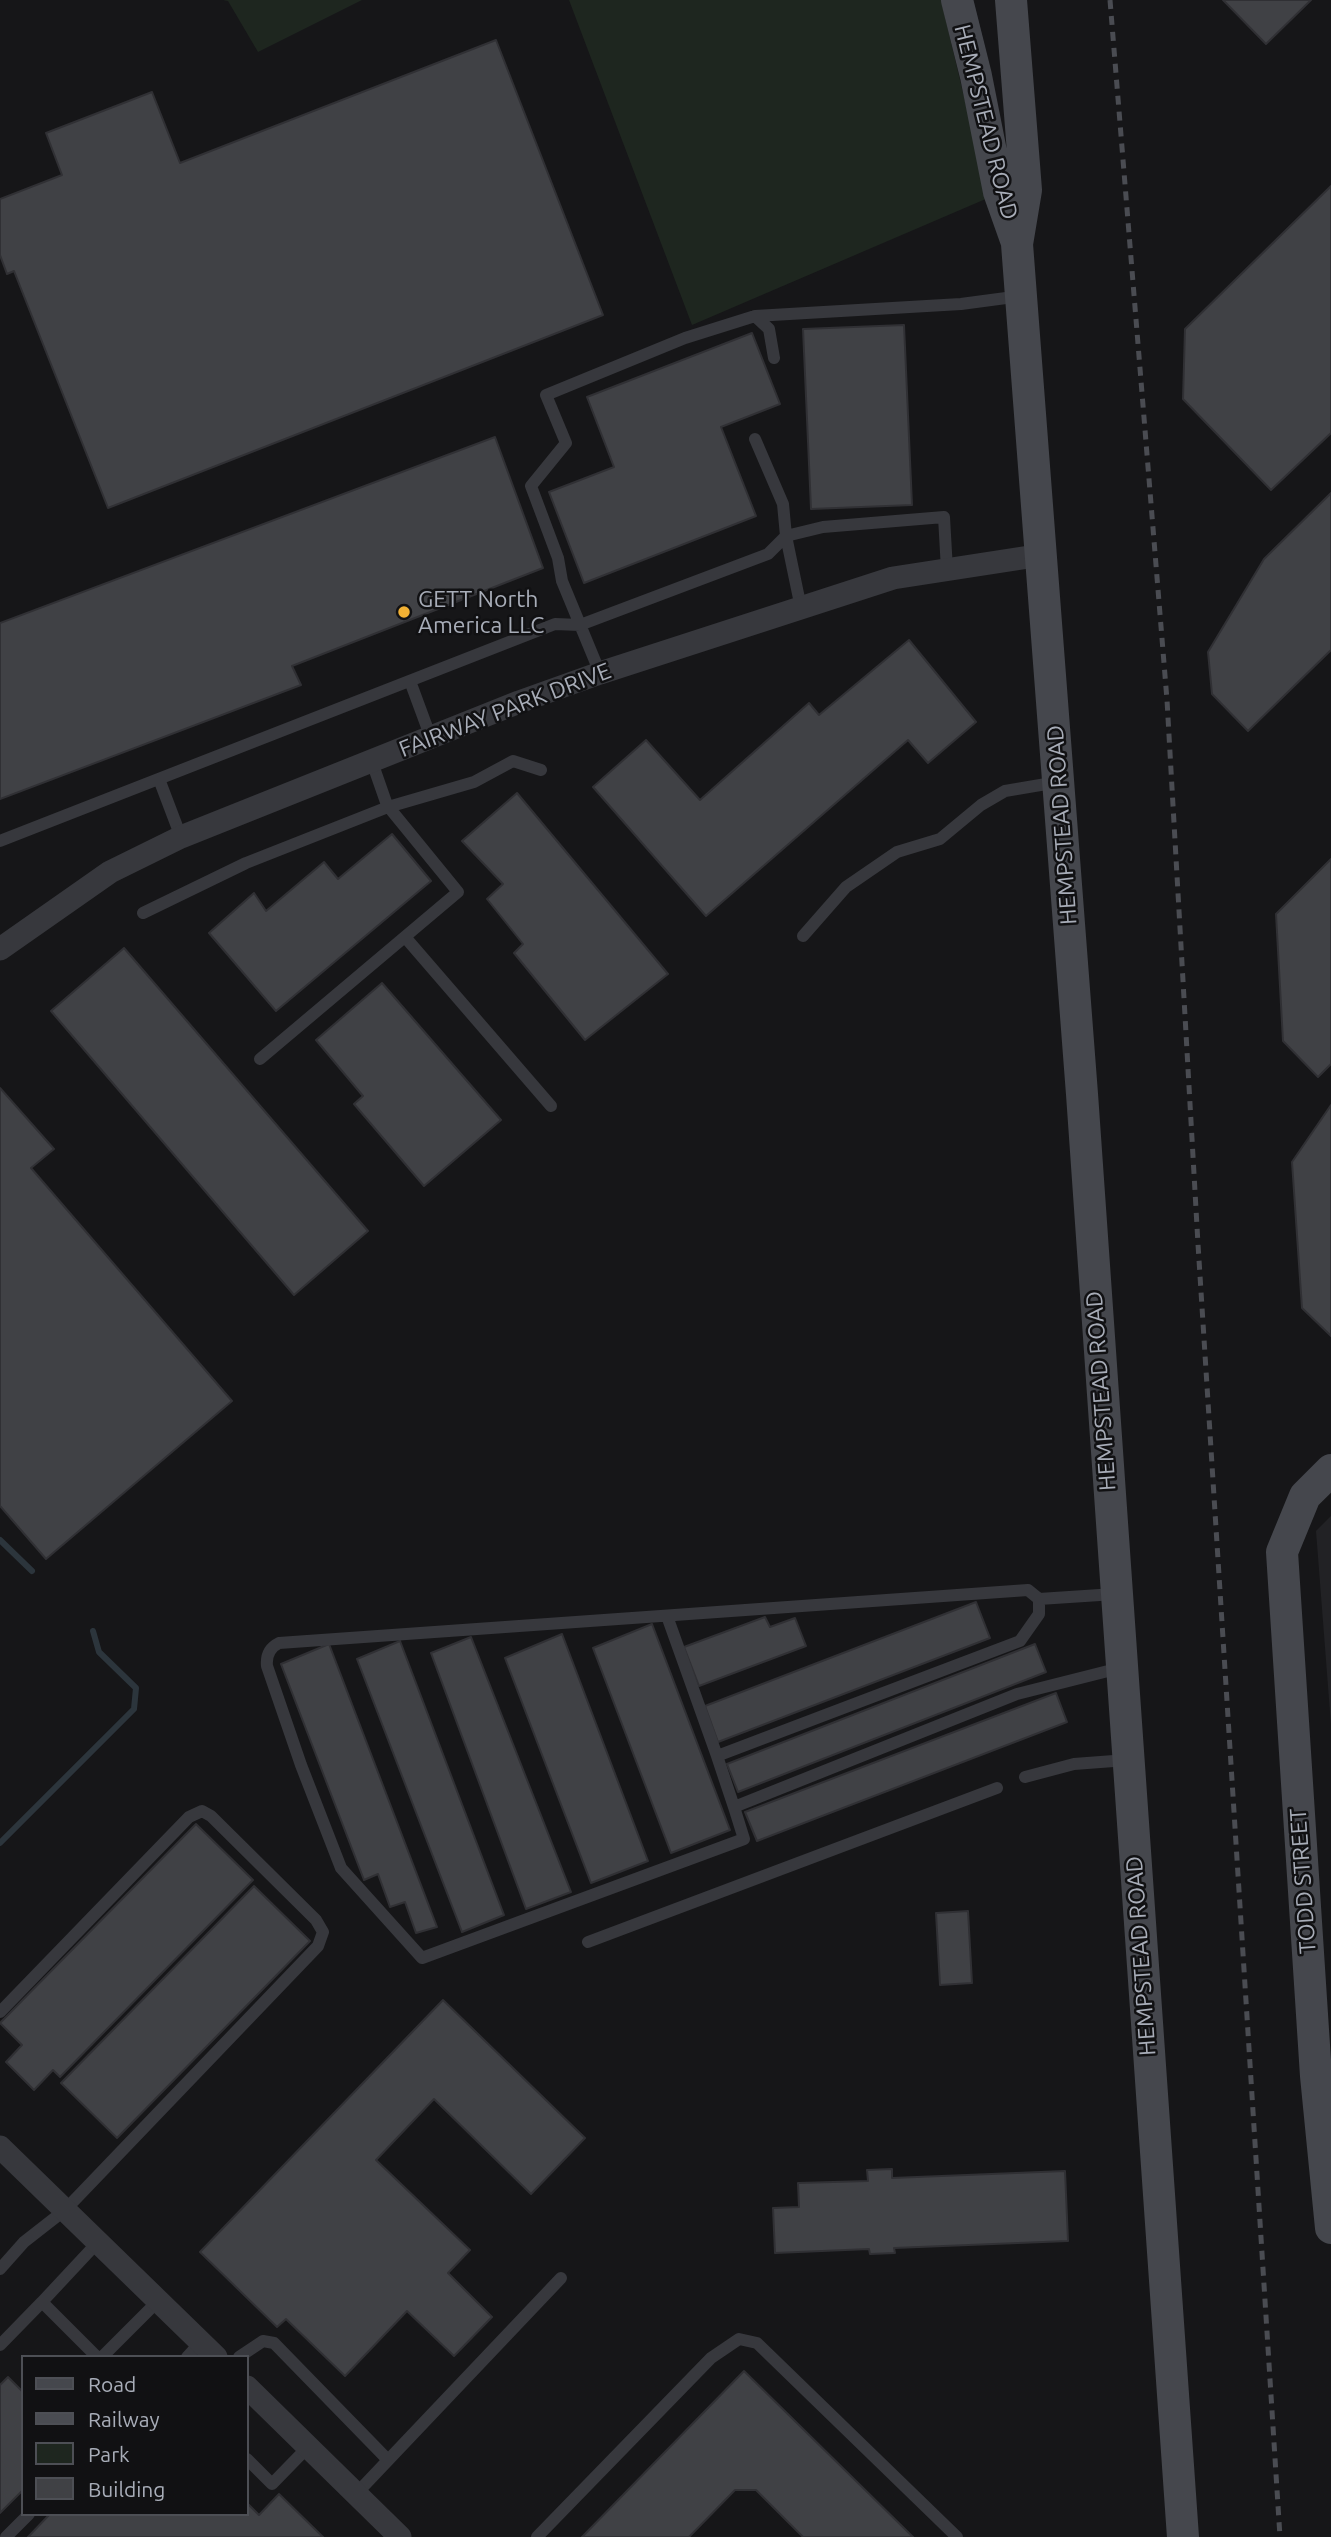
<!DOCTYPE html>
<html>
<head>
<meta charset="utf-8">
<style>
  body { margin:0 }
  #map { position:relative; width:1331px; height:2537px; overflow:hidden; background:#161618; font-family:Ubuntu,sans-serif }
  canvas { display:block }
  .legend { position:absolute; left:21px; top:2355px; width:228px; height:161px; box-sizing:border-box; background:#111113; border:2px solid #4d4f55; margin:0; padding:9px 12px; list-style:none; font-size:21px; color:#a8adb8 }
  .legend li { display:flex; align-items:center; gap:14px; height:35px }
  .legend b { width:35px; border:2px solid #4d4f55 }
</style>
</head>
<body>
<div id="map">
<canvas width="1331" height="2537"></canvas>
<ul class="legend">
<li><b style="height:9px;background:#45474d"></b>Road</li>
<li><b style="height:9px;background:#4a4c52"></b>Railway</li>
<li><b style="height:19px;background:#1e261f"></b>Park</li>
<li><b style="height:19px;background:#404145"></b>Building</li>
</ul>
</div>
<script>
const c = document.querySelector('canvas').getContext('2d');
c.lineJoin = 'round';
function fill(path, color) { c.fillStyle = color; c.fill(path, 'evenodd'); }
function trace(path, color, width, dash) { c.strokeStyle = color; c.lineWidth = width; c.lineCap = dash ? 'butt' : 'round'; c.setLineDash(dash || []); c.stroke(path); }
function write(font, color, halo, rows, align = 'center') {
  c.font = font + ' Ubuntu,sans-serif'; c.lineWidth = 5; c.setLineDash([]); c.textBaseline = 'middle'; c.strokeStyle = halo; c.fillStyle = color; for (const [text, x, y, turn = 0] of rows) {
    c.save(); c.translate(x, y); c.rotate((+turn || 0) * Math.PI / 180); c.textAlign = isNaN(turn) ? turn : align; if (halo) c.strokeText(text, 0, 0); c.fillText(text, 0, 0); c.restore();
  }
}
const built = new Path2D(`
  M1331,1516V1725L1316,1531Z`);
const green = new Path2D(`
  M223,0H362L258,52L228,1Z
  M569,0H941L988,198L692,325Z`);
const stream = new Path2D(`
  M0,1540L32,1571
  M0,1843L134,1709L136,1688L99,1652L93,1631`);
const building = new Path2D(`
  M1223,0H1311L1266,44Z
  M496,40L603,315L108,508L14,271L7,274L0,255V199L62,175L46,133L152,92L180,163Z
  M1331,186V433L1271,490L1183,399L1185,329Z
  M904,325L912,505L811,509L803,329Z
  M752,333L780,404L721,427L756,516L584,583L549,492L614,467L587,397Z
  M495,437L543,568L292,666L301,685L0,799V623Z
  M1331,493V650L1248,731L1212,694L1208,652L1264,559Z
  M909,640L976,722L928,763L908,740L706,916L593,787L646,740L700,800L809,703L819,715Z
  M517,793L668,974L585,1040L514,953L523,944L487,899L503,884L462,841Z
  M392,834L431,881L276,1011L209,933L254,893L266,911L324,862L338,879Z
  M1331,859V1064L1318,1077L1283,1041L1276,914Z
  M124,948L368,1231L294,1295L51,1011Z
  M382,983L501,1120L424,1186L354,1104L363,1096L316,1040Z
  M0,1088L54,1149L31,1168L232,1401L46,1559L0,1506Z
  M1331,1105V1336L1302,1308L1292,1162Z
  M976,1602L990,1638L718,1742L705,1706Z
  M765,1617L770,1627L795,1618L806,1646L699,1686L684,1647Z
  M652,1624L730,1830L671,1853L593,1648Z
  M562,1634L648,1861L591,1883L505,1658Z
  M471,1637L571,1892L526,1909L431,1653Z
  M400,1641L504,1915L462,1932L357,1659Z
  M329,1644L437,1927L416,1933L405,1902L390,1907L378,1874L364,1880L281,1664Z
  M1035,1644L1046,1672L738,1792L727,1764Z
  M1056,1693L1067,1722L757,1841L745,1812Z
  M196,1824L253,1880L60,2077L53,2070L34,2090L6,2062L22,2045L0,2023Z
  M254,1886L310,1941L117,2138L61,2083Z
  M968,1911L972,1983L940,1985L936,1913Z
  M443,2000L585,2138L531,2194L434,2099L376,2160L470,2250L448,2273L492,2317L454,2356L407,2311L345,2376L286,2319L277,2327L200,2252Z
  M892,2169V2178L1065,2171L1068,2241L894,2248L895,2253L870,2254L869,2249L775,2253L773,2208L799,2207L798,2183L868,2181L867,2170Z
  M744,2371L913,2537H803L756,2490H735L689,2537H582Z
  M8,2377L23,2392V2490L0,2513V2385Z
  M279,2494L323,2537H28L50,2514H247V2503L259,2515Z`);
const lane = new Path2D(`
  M755,316L961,304L1021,296
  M801,608L786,536L823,527L944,517L947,570
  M600,673L562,581L558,558L531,486L566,443L546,395L685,338L755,316L769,329L774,358
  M410,681L431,738
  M159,779L181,837
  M0,841L555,624L580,625L768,554L786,536L783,504L755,439
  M143,913L246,863L388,807L474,782L513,761L541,770
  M803,936L846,887L897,852L940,839L981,805L1005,791L1058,782
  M405,937L551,1106
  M260,1059L458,892L387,805L372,762
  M1115,1594L1039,1599L1028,1590L279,1643C269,1648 266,1656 267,1666L301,1765L341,1868L422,1958L744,1839L734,1807L1017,1694L1120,1668
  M667,1616L717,1756L1020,1641L1039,1614V1599
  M717,1756L734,1807
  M1025,1777L1074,1764L1127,1760
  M588,1942L997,1788
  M0,2012L189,1817L202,1811L211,1816L316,1920L323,1932L318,1946L65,2210L24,2242L0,2269
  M0,2345L42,2302
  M97,2357L42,2302L98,2242
  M102,2357L158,2301
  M187,2357L201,2342
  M239,2357L263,2341L274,2343L388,2460
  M247,2459L272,2484L308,2447
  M356,2494L561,2278
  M6,2537L29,2514
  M537,2537L711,2358L739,2339L757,2343L957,2537`);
const street = new Path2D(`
  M0,949L110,872L181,837L519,702L600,673L893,578L1042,555
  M0,2147L216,2357
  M247,2387L400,2537`);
const secondary = new Path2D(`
  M957,0L976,76L999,192L1016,240
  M1011,0L1026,190L1017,244L1082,1094L1183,2537
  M1331,1470L1305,1496L1282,1552L1316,2076L1331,2228`);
const rail = new Path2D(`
  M1110,0L1167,700L1198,1244L1280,2537`);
const markers = [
  [404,612,7,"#f2b134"]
];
const streetNames = [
  ["HEMPSTEAD ROAD",986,122,76],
  ["FAIRWAY PARK DRIVE",505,710,-21],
  ["HEMPSTEAD ROAD",1062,825,-94],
  ["HEMPSTEAD ROAD",1101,1391,-94],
  ["TODD STREET",1303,1881,-94],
  ["HEMPSTEAD ROAD",1141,1956,-94]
];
const poiNames = [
  ["GETT North",418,599],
  ["America LLC",418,625]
];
fill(built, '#222225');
fill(green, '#1e261f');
trace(stream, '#2c353c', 6);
fill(building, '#404145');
trace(building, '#303034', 2);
trace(lane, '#37383d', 12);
trace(street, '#37383d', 23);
trace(secondary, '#45474d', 32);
trace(rail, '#4a4c52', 5, [9, 7]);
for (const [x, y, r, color] of markers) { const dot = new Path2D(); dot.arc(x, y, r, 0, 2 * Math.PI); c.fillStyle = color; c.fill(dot); trace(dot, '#111113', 2.5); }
write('23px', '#a8adb8', '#111113', streetNames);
write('23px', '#a8adb8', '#111113', poiNames, 'left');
</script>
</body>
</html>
